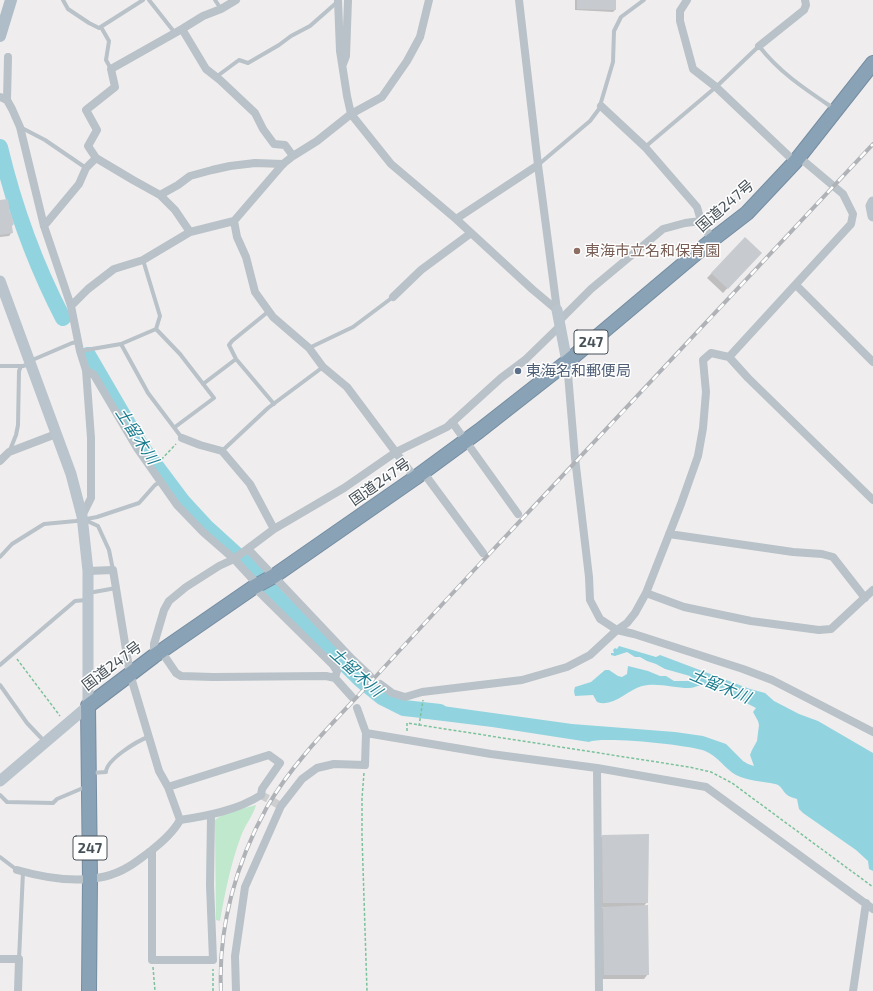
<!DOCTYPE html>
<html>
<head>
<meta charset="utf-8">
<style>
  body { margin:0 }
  canvas { display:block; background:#efeded }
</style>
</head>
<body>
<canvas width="873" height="991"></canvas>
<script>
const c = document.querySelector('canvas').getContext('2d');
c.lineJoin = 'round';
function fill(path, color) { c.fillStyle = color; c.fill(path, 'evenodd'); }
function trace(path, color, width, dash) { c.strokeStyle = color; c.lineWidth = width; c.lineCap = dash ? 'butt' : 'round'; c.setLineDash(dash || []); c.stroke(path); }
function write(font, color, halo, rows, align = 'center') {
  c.font = font + ' "Exo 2","Noto Sans JP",sans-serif'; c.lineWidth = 3; c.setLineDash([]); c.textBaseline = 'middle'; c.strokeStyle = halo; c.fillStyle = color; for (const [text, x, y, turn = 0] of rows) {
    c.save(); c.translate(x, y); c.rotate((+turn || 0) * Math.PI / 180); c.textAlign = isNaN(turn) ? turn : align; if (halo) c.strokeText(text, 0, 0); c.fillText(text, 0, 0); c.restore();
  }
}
const green = new Path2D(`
  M256,805C253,816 245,825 241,836C231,863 225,892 220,921L216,920L215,820C225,811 243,809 256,805Z`);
const water = new Path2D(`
  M619,646L656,657L660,655L750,689L765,693L774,701L799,714L818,721L873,753V871L869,869L868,861L856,850L803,813L799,809L797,799C794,798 789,797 786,794C782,790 781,785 775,784C762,781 748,781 736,775C724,768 718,756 705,751C691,745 601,736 589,742L492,727L419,718L421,703L572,724L675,732L703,736L726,744L743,761L748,764L754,766L750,755L752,750L757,741L759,725L758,721L753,712L756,708L713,686C701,682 700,687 689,688C674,688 657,682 642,686C627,690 613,708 597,702L593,695L575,696L574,691L575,687L591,682L605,670H609L618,676L622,677L627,674L628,666L648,671L660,676H666L674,681H687L692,679L690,676L665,669L656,664L647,661L640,657H635L627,652L615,656L611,655V653H614L613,650L615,648L617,649Z`);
const shadow = new Path2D(`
  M575,0H615V10L613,12L575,10Z
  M0,202L9,215L12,232L9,236L0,237Z
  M745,239L760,253L723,293L707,278Z
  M602,836L647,902L643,907L648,974L644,979H600L599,912L603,907H599L598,841Z`);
const river = new Path2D(`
  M0,147C14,206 35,264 63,318
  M88,355L141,446L183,502L206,527L261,577L276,596L361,680L382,697L404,708L440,712`);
const building = new Path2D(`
  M577,0H616V10L577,9Z
  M8,199L10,213H11L14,224L12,226L13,233L0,235V200Z
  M745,237L762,253L728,289L711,273Z
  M649,834L648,903H603L602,835Z
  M648,905L649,975H604L603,907Z`);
const streetTunnel = new Path2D(`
  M261,795L281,806`);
const path = new Path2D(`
  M158,463L176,444
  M17,659L60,716
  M419,726L423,700
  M407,731V723L689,767L711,772L732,783L873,887
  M364,773L362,798V836L367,991
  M153,967L155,991
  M213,991V969`);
const lane = new Path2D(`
  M63,0L68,9L89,23L99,28L143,0
  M149,0L175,33
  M215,0L221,9
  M101,27L109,41L106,60L111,69
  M216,77L239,60L248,63L279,45L291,36L310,26L335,4H338
  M20,127L45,140L86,168
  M645,147L716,87L759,46C780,73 805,89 833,108
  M538,165L590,121L599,109L613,62L614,31L621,17L644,0
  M143,260L160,316L156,329L121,344L148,393L182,438
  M269,311L232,341L229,345L236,359L274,404
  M156,329L180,354L214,398L175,427
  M309,348L353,327L393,297
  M80,351L121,344
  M30,361L72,343L78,342
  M0,366H23L29,364
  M203,384L236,359
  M10,450L16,435L18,425L19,371L21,366
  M222,451L268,408L323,367
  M85,520L98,526L109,550L113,570
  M0,557L12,544L44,524L76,521L97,517L139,503L155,485L160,482
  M89,592H94L116,588
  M0,665L75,601L86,600
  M0,685L27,723L45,742
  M91,773L106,772C106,760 137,741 148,737
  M0,795L7,802L53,803L57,799L83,788H86
  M0,857L17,870
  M19,959L23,872`);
const street = new Path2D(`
  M236,0L221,9L203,16L182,29L206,69L220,80L255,113L263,129L274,144L285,145L293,156
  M338,0L340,51L347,96L351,114L391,164L456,219L532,289L557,310
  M519,0L538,165L557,310
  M687,0L680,11V21L693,69L716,87L795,162
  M759,46L804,10L806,5L805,0
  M343,64L346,56L348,0
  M0,97L7,100L12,109L20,127L44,226L71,306L80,351L86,370L91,438V498L82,516
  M7,100L8,57
  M601,106L645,147L697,207L701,221L712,240
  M96,158L88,146L97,130L86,110L115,87L111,69L182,29
  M160,195L175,210L190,232
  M456,219L538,165
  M234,221L237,237L246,257L255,292L273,317L309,348L323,367L347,387L415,478
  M44,226L79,184L86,168L96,158L133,180L160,195L178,185L190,176L212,170L230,166L255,163L283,164
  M796,285L873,362
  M393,297L421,270L471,233
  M71,306L88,289L114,269L143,260L190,232L234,221L283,164L293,156L317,141L351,114L382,97L407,61L420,37L429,0
  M559,321L591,289L663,229L685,223L701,221
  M729,357L851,224L853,214L843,194L799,157
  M567,362L575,458L589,577L590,600L600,619L617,630L634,634L743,669L772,680L873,732
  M86,370L94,375L137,448L177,505L203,532L234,559L258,585
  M452,422L518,514
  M182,438L200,445L222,451L250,484L274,529
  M0,461L9,452L56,434
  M423,472L483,553
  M669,534L793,552L822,554L833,557L865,598
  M248,549L352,659L370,676
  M88,571L113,570L130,674L159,771L168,787L180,820
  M254,587L333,665L337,671L335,678
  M646,593L684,607L751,621L819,630L831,629L873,590
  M161,651L176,673L181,676L213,677L326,676L335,678L352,697
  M154,656V644L164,610L169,601L186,587L219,566L234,559L274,529L344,488L396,452L447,427L501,378L525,360L560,326
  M380,684L392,693L405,697L422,692L522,680L567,667L590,655L617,630L627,623L635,613L646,593L681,504L698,456L703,428L706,392L703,360L711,353L729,357L748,378L873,500
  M366,733L491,754L597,768L706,787L873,909
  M597,768L599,991
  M152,850V960H213L210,885L211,815
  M17,870C52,880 95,887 128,867C135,863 141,858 148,853C160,844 173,833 180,820C207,816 238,810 261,795L262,789L280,763L269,755L168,787
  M0,959H19L18,991
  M236,991L235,956L245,887L281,806L302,779L317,768L334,764L365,765L366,733L357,708
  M853,991L866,903`);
const secondary = new Path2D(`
  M873,202L871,206L873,216
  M0,281L71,474L82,516L88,571V706L0,781
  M557,310L567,362`);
const primary = new Path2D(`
  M0,36L11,0`);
const highway = new Path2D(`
  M89,991L90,879L88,706L154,656L254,587L274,576L415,478L479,431L567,362L712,240L747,213L795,162L873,63`);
const rail = new Path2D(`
  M221,991C218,927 236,863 267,807C291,766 324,732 357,697C396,654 436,611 476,568C609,427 741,285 873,144`);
const markers = [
  [577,251,4,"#8d6e63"],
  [518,371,4,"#5c6f8a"]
];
const shields = [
  [591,342,34],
  [90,848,34]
];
const shieldNames = [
  ["247",591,342],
  ["247",90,848]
];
const streetNames = [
  ["国道247号",725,206,-41],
  ["国道247号",380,482,-35],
  ["国道247号",112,666,-37]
];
const educationNames = [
  ["東海市立名和保育園",585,251]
];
const serviceNames = [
  ["東海名和郵便局",526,371]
];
const waterNames = [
  ["土留木川",137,436,57],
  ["土留木川",356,672,42],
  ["土留木川",720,686,23]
];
fill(green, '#bfe8cd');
fill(water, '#91d4e0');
fill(shadow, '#0003');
trace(river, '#91d4e0', 16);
fill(building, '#c7cacf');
trace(streetTunnel, '#cdcecf', 8, [8, 4]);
trace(highway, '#758da2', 16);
trace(path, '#7bc29c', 1.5, [3, 2]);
trace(lane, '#b9c2c8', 4);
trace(street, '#b9c2c8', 8);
trace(secondary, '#bac4cc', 11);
trace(primary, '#afbdc9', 12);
trace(highway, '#8aa2b6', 14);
trace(rail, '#afb2b6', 4);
trace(rail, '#fff', 2.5, [8]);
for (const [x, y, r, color] of markers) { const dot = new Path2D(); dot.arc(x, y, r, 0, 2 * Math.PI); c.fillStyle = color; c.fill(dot); trace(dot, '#fff', 1.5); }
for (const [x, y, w] of shields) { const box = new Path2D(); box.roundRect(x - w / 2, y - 12, w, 24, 3); c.fillStyle = '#fff'; c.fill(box); trace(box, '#475158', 1); }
write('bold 14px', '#475158', null, shieldNames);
write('15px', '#475158', '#fff', streetNames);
write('15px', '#785e54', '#fff', educationNames, 'left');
write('15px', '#4e5e75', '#fff', serviceNames, 'left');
write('italic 16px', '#1b7c8e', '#fff', waterNames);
</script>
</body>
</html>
